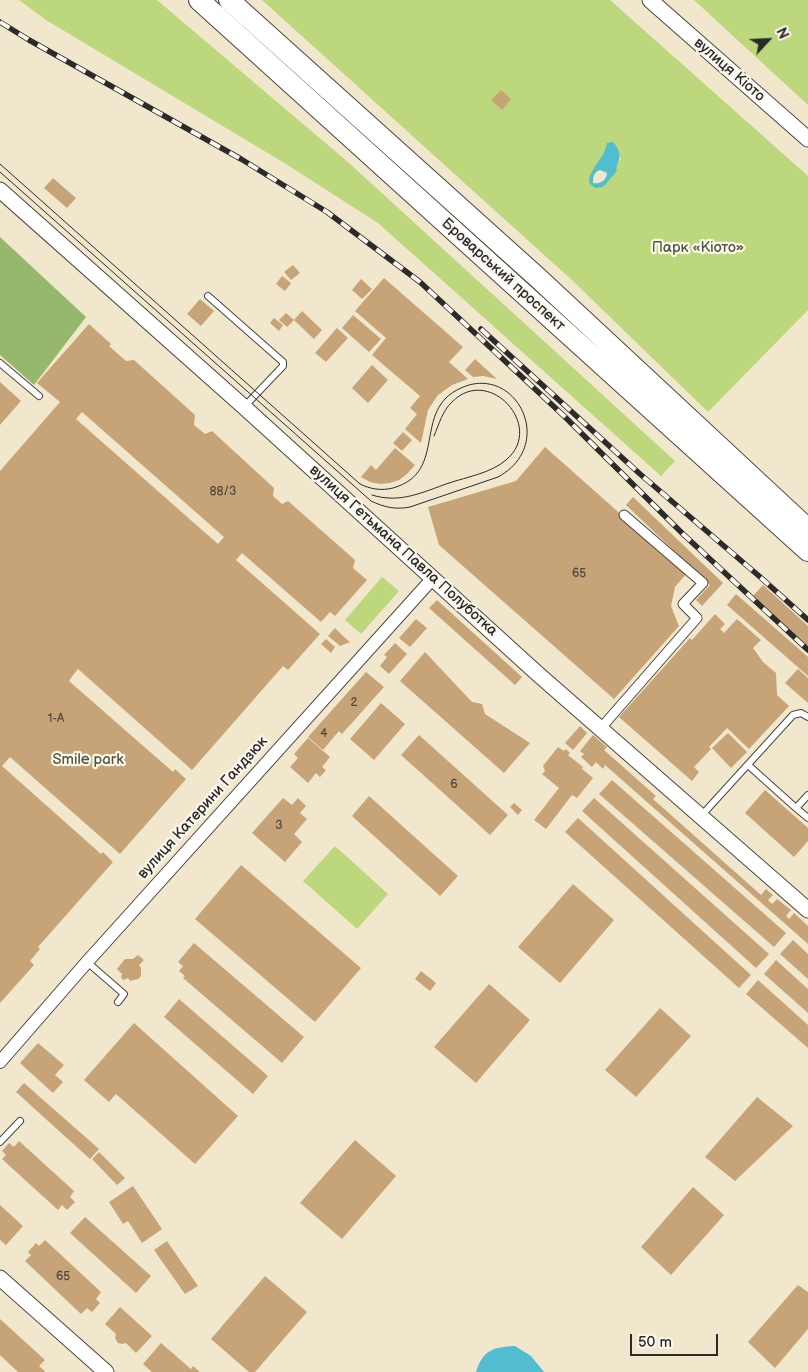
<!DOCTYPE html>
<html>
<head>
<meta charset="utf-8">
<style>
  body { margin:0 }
  #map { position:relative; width:808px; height:1372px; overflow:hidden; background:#f1e7cc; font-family:"Balsamiq Sans",sans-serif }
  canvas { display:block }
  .north { position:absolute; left:743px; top:15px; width:50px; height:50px; -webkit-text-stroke:4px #fbf7ec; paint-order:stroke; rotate:65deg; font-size:14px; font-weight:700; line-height:20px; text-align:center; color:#2b2b2b }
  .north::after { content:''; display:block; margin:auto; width:18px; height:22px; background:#2b2b2b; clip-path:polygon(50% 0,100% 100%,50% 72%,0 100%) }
  .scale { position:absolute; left:630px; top:1334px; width:88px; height:22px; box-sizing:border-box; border:2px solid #2b2b2b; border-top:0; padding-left:6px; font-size:15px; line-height:18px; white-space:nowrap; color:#2b2b2b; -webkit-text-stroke:4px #fbf7ec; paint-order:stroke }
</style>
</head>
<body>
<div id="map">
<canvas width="808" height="1372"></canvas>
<div class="north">N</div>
<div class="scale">50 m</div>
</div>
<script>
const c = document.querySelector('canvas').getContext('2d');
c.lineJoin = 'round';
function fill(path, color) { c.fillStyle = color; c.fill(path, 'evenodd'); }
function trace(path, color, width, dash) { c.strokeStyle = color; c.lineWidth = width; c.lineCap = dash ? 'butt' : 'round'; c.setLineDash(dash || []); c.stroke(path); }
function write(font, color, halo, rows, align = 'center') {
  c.font = font + ' "Balsamiq Sans",sans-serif'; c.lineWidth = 4.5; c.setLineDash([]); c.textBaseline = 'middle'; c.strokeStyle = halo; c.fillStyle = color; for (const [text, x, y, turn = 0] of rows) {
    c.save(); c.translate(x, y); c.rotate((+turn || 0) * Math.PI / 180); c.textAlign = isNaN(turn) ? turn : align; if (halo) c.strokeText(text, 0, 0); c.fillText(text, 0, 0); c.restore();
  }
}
const green = new Path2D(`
  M19,0H157L349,163L675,461L661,476L378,223L286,164L46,20Z
  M262,0H610L808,176V310L708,412L574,282ZM605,153L621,158L603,187L589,183Z
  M694,0H808V105Z
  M382,577L399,591L361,634L345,620Z
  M335,846L388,894L357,929L303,881Z`);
const forest = new Path2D(`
  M0,237L86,317L34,385L0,355Z`);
const water = new Path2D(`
  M613,142C621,151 621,157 616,168L617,171L603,187L595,188L589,183C589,168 604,160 607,143ZM600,170L607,173C606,181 601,184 593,183C593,176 594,172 600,170Z
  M515,1346L531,1356L544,1372H476C483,1350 493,1347 515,1346Z`);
const building = new Path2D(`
  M501,90L511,99L502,110L491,100Z
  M53,178L76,198L67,208L44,188Z
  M293,265L300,273L291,280L284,272Z
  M282,276L291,283L285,291L276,284Z
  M384,278L463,347L449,362L468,379L452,385L438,395L428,410L421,443L405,429L417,414L410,408L420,396L372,355L386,338L355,311Z
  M361,279L372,289L362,299L352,290Z
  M200,299L214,311L201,326L187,314Z
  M302,311L322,330L314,339L294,320Z
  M286,313L294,320L287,327L279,320Z
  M353,315L381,339L369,352L342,328Z
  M274,318L283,325L279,331L270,323Z
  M89,324L111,344L109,346L126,361L134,360L195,415L194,425L205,434L212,431L274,488L273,496L282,504L288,501L355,560L353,568L367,580L335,616L330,612L321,622L242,553L236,560L320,634L288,670L283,666L192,770L78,669L73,675L69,681L173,772L175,769L186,779L120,854L10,757L2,766L101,854L103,852L113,862L38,947L40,949L30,961L34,965L0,1003V471L60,402L37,383ZM82,412L224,537L218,544L76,419Z
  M337,328L348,338L326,362L315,353Z
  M475,359L497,379L483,376L473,377L465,370Z
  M372,365L388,380L368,403L352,388Z
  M0,382L21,401L0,425Z
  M403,432L412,440L402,451L393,443Z
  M545,447L687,573L675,587L671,606L679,626L614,699L439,545L428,507L516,481Z
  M395,448L415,465L407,474L399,480L390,483L380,484L370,482L361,477L371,465L376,470Z
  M633,497L723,583L702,606L696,600L710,585L626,505Z
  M763,585L808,626V649L753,596Z
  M736,594L808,657V676L727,605Z
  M437,600L522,677L515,685L429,608Z
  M715,614L725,624L720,629L724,633L737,619L761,640L753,648L763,662L776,673L777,695L789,706L749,749L727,728L709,747L711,749L694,767L699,772L692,781L619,717L690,638L692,640Z
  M416,619L427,628L410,647L399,638Z
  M335,628L344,637L350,642L340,646L338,644L328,636Z
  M326,639L335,647L331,653L321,644Z
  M395,643L407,654L389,674L380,666L387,657L384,655Z
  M425,652L472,702L482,704L485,714L530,743L504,773L400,681Z
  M798,669L808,678V703L785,683Z
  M366,672L384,687L342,734L339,731L323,750L308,737Z
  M381,703L405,724L374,760L350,739Z
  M580,726L587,733L573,750L565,743Z
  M728,733L747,752L731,768L712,748Z
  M419,735L508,815L490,835L401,755Z
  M593,735L607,747L604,750L656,796L653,799L761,895L766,889L773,895L768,900L772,904L777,899L791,910L786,916L789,919L794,913L808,926V944L605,765L603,769L596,762L592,767L581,757L584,754L580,751Z
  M308,738L330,757L322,767L326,770L320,777L316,773L308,783L290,767L298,758L294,754Z
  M558,747L564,751L566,749L570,753L568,755L583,767L582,769L593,778L577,798L572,795L546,829L534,820L559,788L542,774L545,771L543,766Z
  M612,780L786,933L774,947L599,794Z
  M765,790L808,828V841L794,857L745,813Z
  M369,796L458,876L440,896L352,816Z
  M283,798L292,805L298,798L306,806L300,813L307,819L294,834L302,842L285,862L252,833Z
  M594,798L769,954L756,968L582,811Z
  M514,803L522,810L518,815L510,807Z
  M578,818L751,975L739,988L565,832Z
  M241,865L361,968L315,1022L195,919Z
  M573,884L614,920L560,983L518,947Z
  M793,940L808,954V979L780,954Z
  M194,943L304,1037L282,1063L183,978L185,976L179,971L183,966L178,962Z
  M138,955L144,960L139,965L141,968V976L138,979L130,981L128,978L123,980L121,977L122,974L117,969L125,959H133Z
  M776,960L808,989V1013L764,974Z
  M421,971L436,983L430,991L415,979Z
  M758,980L808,1025V1048L746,994Z
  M489,984L530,1020L476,1083L434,1047Z
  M179,999L268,1076L253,1094L164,1017Z
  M660,1008L691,1036L636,1097L605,1070Z
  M134,1023L238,1116L195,1164L116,1094L109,1102L84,1080Z
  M38,1043L64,1065L55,1075L63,1082L53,1093L20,1063Z
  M24,1083L99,1149L90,1159L16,1092Z
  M757,1097L793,1126L735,1181L705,1157Z
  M355,1140L396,1176L342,1239L300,1203Z
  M19,1141L74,1191L70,1197L75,1202L67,1210L62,1205L58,1210L2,1159L6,1155L2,1151L9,1143L14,1147Z
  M99,1152L125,1178L117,1185L92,1159Z
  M133,1186L162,1229L142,1243L128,1221L123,1224L109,1202Z
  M693,1187L724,1215L671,1275L641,1247Z
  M0,1205L23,1226L6,1245L0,1240Z
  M85,1217L151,1276L136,1293L70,1233Z
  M45,1240L101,1292L96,1299L100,1303L92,1312L87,1308L81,1314L25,1261L31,1255L28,1252L36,1243L39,1246Z
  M167,1241L198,1286L185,1294L154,1250Z
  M265,1276L307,1312L255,1372H249L211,1339Z
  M798,1285L808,1292V1329L775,1368L748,1342Z
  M120,1307L152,1336L136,1353L126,1343L122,1344L118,1343L115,1338L116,1334L105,1324Z
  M0,1319L45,1360L39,1366L45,1371L44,1372H18L0,1355Z
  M161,1343L191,1369L193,1366L200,1372H152L143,1364Z`);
const service = new Path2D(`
  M208,296L283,362V366L244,407
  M0,363L39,396
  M748,765L796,808
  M808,795L796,808L808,818
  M701,816L793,715L801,713L808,717
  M87,962L124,994L118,1002
  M0,1142L20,1121`);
const pedestrian = new Path2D(`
  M601,728L697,618L683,604L703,583L624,515`);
const minor = new Path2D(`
  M0,1062L87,962L433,578`);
const tertiary = new Path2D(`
  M650,0L808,139
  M0,190L244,407L539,675L808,910
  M0,1278L106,1372`);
const trunk = new Path2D(`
  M199,0L808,551
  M229,0L537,277L808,529`);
const tram = new Path2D(`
  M0,164L360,484C370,489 381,491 393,488C449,472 411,410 461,388C515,363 558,444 498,477L410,507C395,510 384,507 371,501L0,172
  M372,495C400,504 423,492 449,483C467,477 491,473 506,460C546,427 489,364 452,402C443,410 439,424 434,436`);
const rail = new Path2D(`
  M0,22L29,40L241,159L327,212L420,282L564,416L683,534L808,650
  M481,329L640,474L759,576L808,620`);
const numberNames = [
  ["88/3",223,492],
  ["65",579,574],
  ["2",354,703],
  ["1-А",56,719],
  ["4",324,734],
  ["6",454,785],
  ["3",279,826],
  ["65",63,1277]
];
const streetNames = [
  ["вулиця Кіото",729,70,41],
  ["Броварський проспект",503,275,42],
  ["вулиця Гетьмана Павла Полуботка",403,551,42],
  ["вулиця Катерини Гандзюк",203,808,-48]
];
const parkNames = [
  ["Парк «Кіото»",698,248],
  ["Smile park",88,760]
];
fill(green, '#bdd77c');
fill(forest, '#96b86c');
fill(water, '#52bdce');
fill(building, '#c6a477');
trace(service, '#494743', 8);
trace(pedestrian, '#494743', 11);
trace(minor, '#494743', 14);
trace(tertiary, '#494743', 17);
trace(trunk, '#494743', 22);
trace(service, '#fff', 6);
trace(pedestrian, '#fff', 9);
trace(minor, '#fff', 12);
trace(tertiary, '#fff', 15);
trace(trunk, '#fff', 20);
trace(tram, '#2b2b2b', 1);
trace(rail, '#2b2b2b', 5.5);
trace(rail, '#fbf7ec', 4, [11]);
write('12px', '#52493e', null, numberNames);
write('15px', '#2b2b2b', '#fbf7ec', streetNames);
write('15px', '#50563f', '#fbf7ec', parkNames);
</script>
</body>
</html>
